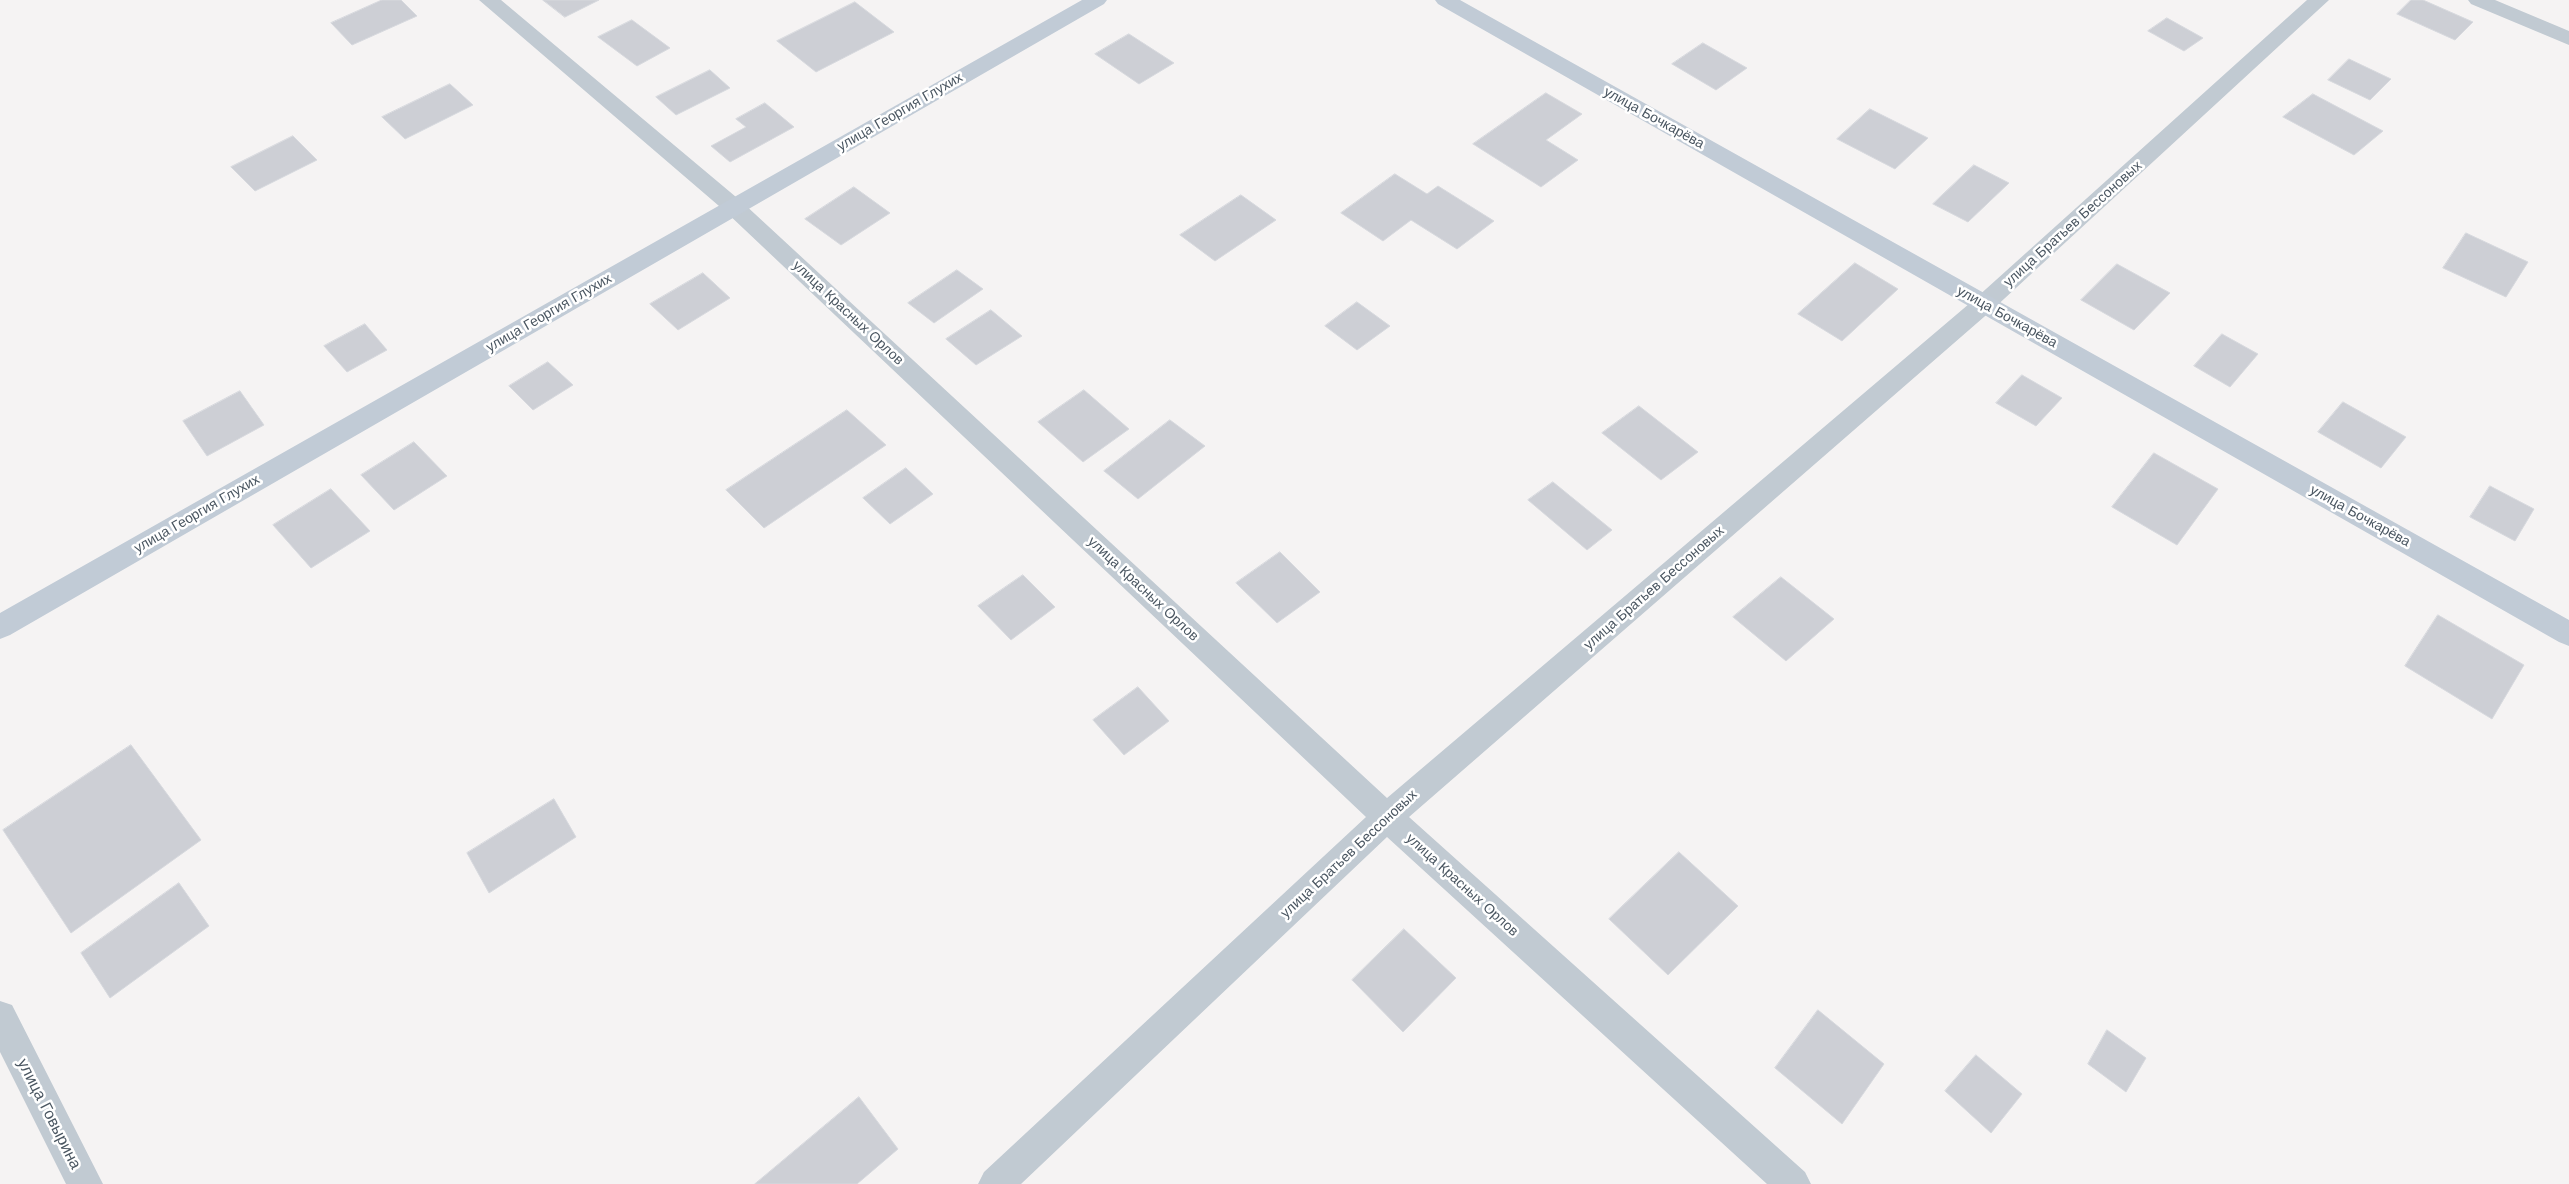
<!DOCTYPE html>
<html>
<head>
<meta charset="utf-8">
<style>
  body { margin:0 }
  canvas { display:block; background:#f5f3f3 }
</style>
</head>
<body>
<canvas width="2569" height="1184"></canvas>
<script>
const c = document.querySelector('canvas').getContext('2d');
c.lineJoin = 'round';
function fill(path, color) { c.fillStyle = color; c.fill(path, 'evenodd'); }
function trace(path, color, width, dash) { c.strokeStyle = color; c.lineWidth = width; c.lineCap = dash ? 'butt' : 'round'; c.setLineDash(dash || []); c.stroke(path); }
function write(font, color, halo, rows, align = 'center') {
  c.font = font + ' "Work Sans",sans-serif'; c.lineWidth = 5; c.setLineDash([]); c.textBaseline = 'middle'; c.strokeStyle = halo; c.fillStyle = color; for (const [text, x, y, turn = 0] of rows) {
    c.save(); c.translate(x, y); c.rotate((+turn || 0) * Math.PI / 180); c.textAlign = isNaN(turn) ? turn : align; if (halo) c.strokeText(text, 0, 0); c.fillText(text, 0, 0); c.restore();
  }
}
const building = new Path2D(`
  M382,0H401L417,16L352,45L331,23Z
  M543,0H599L565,17Z
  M2411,0H2423L2473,22L2455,40L2397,14Z
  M855,2L894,32L816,72L777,41Z
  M2167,18L2203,38L2184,51L2148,31Z
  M632,20L670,48L637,66L598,37Z
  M1129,34L1174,63L1139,84L1095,54Z
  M1703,43L1747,68L1716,90L1672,64Z
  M2349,59L2391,79L2370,100L2328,80Z
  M710,70L730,88L676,115L656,97Z
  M450,84L473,105L405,139L382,117Z
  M1546,93L1582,114L1546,140L1578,160L1541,187L1473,144Z
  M2313,94L2383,131L2354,155L2283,117Z
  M765,103L794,127L730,162L711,146L746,127L736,119Z
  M1870,109L1928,138L1895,169L1837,139Z
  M293,136L317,160L255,191L231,167Z
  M1974,165L2009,183L1968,222L1933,204Z
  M1395,174L1427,194L1438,186L1494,221L1457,249L1411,220L1383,241L1341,213Z
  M854,187L890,213L841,245L805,219Z
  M1241,195L1276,220L1215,261L1180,235Z
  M2466,233L2528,262L2506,297L2443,268Z
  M1855,263L1898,289L1842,341L1798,314Z
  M2117,264L2170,293L2134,330L2081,300Z
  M957,270L983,289L934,323L908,303Z
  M703,273L730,298L678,330L650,304Z
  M1357,302L1390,326L1357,350L1325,326Z
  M991,310L1022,336L976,365L946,339Z
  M365,324L387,350L347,372L324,346Z
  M2222,334L2258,354L2230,387L2194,366Z
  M548,362L573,385L533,410L509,386Z
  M2022,375L2062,398L2036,426L1996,403Z
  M1084,390L1129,429L1083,462L1038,422Z
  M240,391L264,425L207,456L183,421Z
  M2343,402L2406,437L2381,468L2318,432Z
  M1639,406L1698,452L1661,480L1602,433Z
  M847,410L886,445L764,528L726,490Z
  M1170,420L1205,446L1138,499L1104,471Z
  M414,442L447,476L394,510L361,475Z
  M2154,453L2218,489L2177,545L2112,507Z
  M906,468L933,494L890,524L863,498Z
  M1553,482L1612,530L1587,550L1528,500Z
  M2490,486L2534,509L2515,541L2470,517Z
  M331,489L370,531L311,568L273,525Z
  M1280,552L1320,592L1277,623L1236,583Z
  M1023,575L1055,607L1011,640L978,606Z
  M1781,577L1834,619L1786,661L1733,617Z
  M2438,615L2524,665L2492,719L2405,666Z
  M1138,687L1169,721L1124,755L1093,720Z
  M131,745L201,840L71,933L3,830Z
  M554,799L576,837L489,893L467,853Z
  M1679,852L1738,906L1668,975L1609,919Z
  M179,883L209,926L110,998L81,953Z
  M1404,929L1456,978L1403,1032L1352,980Z
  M1818,1010L1884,1064L1842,1124L1775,1068Z
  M2107,1030L2146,1058L2126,1092L2088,1064Z
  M1976,1055L2022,1094L1991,1133L1945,1091Z
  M859,1097L898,1149L857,1184H755Z`);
const street = new Path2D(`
  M479,0H501L742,202L1387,798L1976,298L2307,0H2329L1992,310L1409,817L1805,1172L1811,1184H1767L1387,837L1021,1184H978L984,1172L1366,817L726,212Z
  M2468,0H2495L2569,31V45L2471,4Z
  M0,1001L12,1005L103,1184H66L0,1052Z`);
const secondary = new Path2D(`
  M1082,0H1107L1104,4L10,635L0,639V613Z
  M1435,0H1460L2569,620V646L2559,642L1438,4Z`);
const streetNames = [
  ["улица Георгия Глухих",900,112,-30],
  ["улица Бочкарёва",1654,118,29],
  ["улица Братьев Бессоновых",2073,224,-42],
  ["улица Георгия Глухих",549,313,-30],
  ["улица Красных Орлов",848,313,43],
  ["улица Бочкарёва",2007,317,29],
  ["улица Георгия Глухих",197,514,-30],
  ["улица Бочкарёва",2360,516,29],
  ["улица Братьев Бессоновых",1654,588,-41],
  ["улица Красных Орлов",1143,589,43],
  ["улица Братьев Бессоновых",1349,854,-43],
  ["улица Красных Орлов",1462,885,42]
];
const nearStreetnames = [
  ["улица Говырина",49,1114,63]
];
fill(building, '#cdcfd5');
trace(building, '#d7d9de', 1);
fill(street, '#c1cad2');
fill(secondary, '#c1cbd6');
write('14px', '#4a5661', '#fff', streetNames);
write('16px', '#4a5661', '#fff', nearStreetnames);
</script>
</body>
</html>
